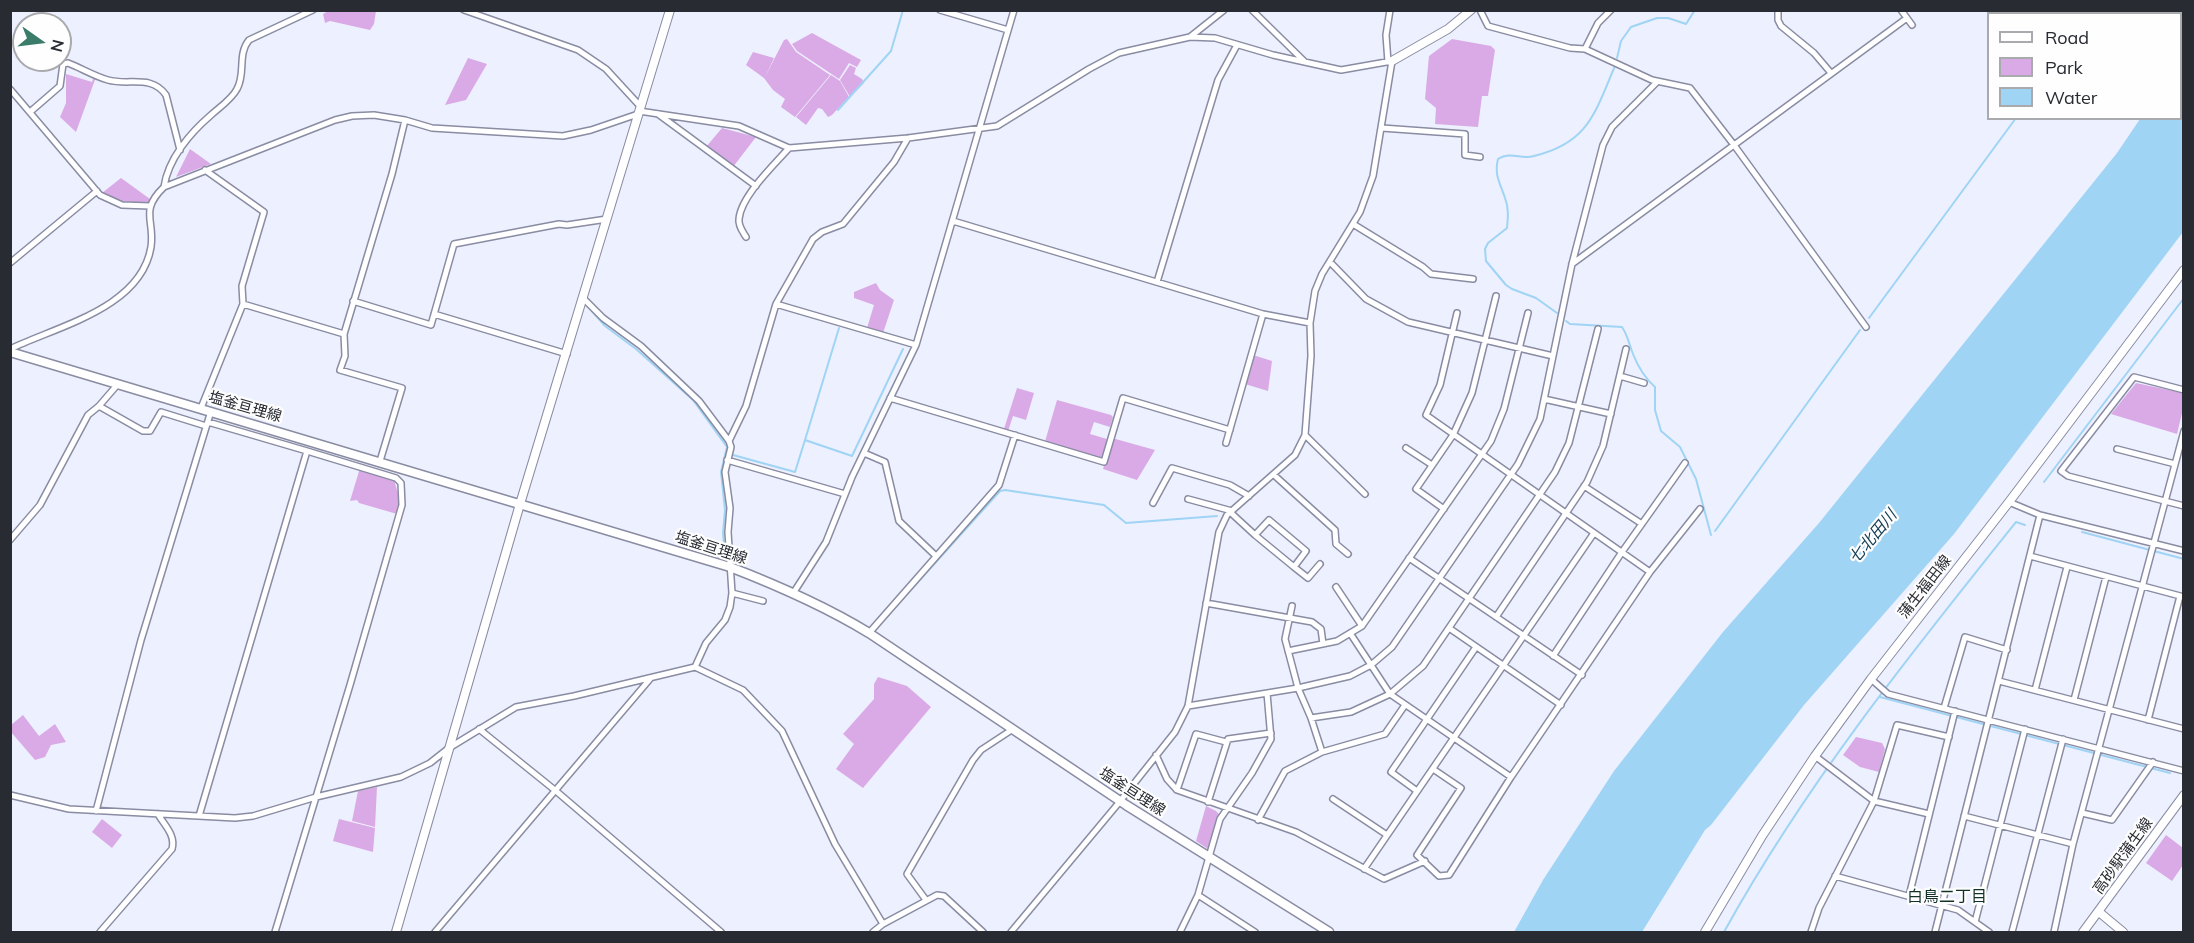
<!DOCTYPE html>
<html>
<head>
<meta charset="utf-8">
<style>
  body { margin:0 }
  #map { position:relative; width:2194px; height:943px; overflow:hidden; background:#edf0fe; font-family:Mulish,sans-serif }
  canvas { display:block }
  .frame { position:absolute; inset:0; border:12px solid #292b33; pointer-events:none }
  .legend { position:absolute; left:1987px; top:12px; width:195px; height:108px; box-sizing:border-box; background:#fefefe; border:2px solid #a9aaad; margin:0; padding:8px 10px; list-style:none; font-size:18px; color:#292b33 }
  .legend li { display:flex; align-items:center; gap:12px; height:30px }
  .legend b { width:30px; border:2px solid #a9aaad }
  .north { position:absolute; left:12px; top:12px; width:60px; height:60px; box-sizing:border-box; background:#fefefe; border:2px solid #a9aaad; border-radius:50%; rotate:104deg; font-size:16px; font-weight:700; line-height:24px; text-align:center; color:#292b33 }
  .north::after { content:''; display:block; margin:auto; width:21px; height:27px; background:#3a7b6a; clip-path:polygon(50% 0,100% 100%,50% 72%,0 100%) }
</style>
</head>
<body>
<div id="map">
<canvas width="2194" height="943"></canvas>
<div class="frame"></div>
<ul class="legend">
<li><b style="height:8px;background:#fff"></b>Road</li>
<li><b style="height:16px;background:#daaae6"></b>Park</li>
<li><b style="height:16px;background:#9fd4f5"></b>Water</li>
</ul>
<div class="north">N</div>
</div>
<script>
const c = document.querySelector('canvas').getContext('2d');
c.lineJoin = 'round';
function fill(path, color) { c.fillStyle = color; c.fill(path, 'evenodd'); }
function trace(path, color, width, dash) { c.strokeStyle = color; c.lineWidth = width; c.lineCap = dash ? 'butt' : 'round'; c.setLineDash(dash || []); c.stroke(path); }
function write(font, color, halo, rows, align = 'center') {
  c.font = font + ' Mulish,"Noto Sans JP",sans-serif'; c.lineWidth = 4.5; c.setLineDash([]); c.textBaseline = 'middle'; c.strokeStyle = halo; c.fillStyle = color; for (const [text, x, y, turn = 0] of rows) {
    c.save(); c.translate(x, y); c.rotate((+turn || 0) * Math.PI / 180); c.textAlign = isNaN(turn) ? turn : align; if (halo) c.strokeText(text, 0, 0); c.fillText(text, 0, 0); c.restore();
  }
}
const green = new Path2D(`
  M330,10H376V11L374,24L370,30L330,21L325,23L323,14Z
  M812,33L861,60L857,67L849,63L839,79L797,51L792,44Z
  M787,39L796,52L830,75L795,117L781,107L785,99L773,90L764,78L746,65L753,52L774,58L765,77L784,40Z
  M1452,39L1491,46L1495,50L1488,96H1482L1478,127L1435,124L1436,108L1425,99L1429,56Z
  M468,58L487,64L466,100L445,105Z
  M850,65L856,68L854,74L862,79L864,83L850,97L840,80Z
  M66,74L92,82L94,76L96,77L76,132L60,117L66,103Z
  M831,75L840,81L849,97L832,115L828,117L822,109L818,108L806,125L796,117Z
  M722,128L756,137L733,167L706,147Z
  M190,149L211,164L176,177Z
  M121,178L150,199L148,203L119,201L102,193Z
  M876,283L880,290L894,300L883,333L867,328L874,305L854,298V292Z
  M1253,355L1272,361L1268,391L1245,384Z
  M2136,383L2183,393V409L2177,434L2111,414Z
  M1017,388L1034,393L1026,420L1013,416L1007,434L1003,432Z
  M1057,400L1111,415L1113,417L1110,427L1094,422L1090,434L1107,439L1101,460L1044,445Z
  M1112,438L1155,450L1137,480L1103,469Z
  M360,468L394,480L399,497L397,514L359,503L357,500L350,501Z
  M878,677L907,686L931,707L863,788L836,769L854,744L843,734L874,699V684Z
  M23,715L39,736L55,724L66,742L51,745L45,757L35,760L11,732V725Z
  M1856,737L1882,743L1885,749L1879,772L1860,767L1843,755Z
  M377,787L375,827L352,821L358,791Z
  M1206,806L1216,811L1219,814L1208,849L1196,841Z
  M102,819L122,835L112,848L92,832Z
  M339,819L375,828L373,852L333,841Z
  M2166,835L2183,848V865L2172,881L2146,863Z`);
const water = new Path2D(`
  M2183,52V232L1954,534L1804,705L1711,825L1705,830L1642,932H1514L1543,880L1614,771L1723,632L1819,523L2117,153L2140,119L2180,118V57Z`);
const stream = new Path2D(`
  M2104,14L2107,10
  M1617,58L1621,41L1631,27L1657,18H1668L1686,24L1695,10
  M838,110L891,51L903,10
  M592,311L605,326L636,349L693,400L727,447L721,472L725,510L723,533L725,557
  M1557,313L1536,298L1512,289L1506,285L1486,261L1485,249L1488,243L1507,228C1508,218 1509,208 1505,198C1500,183 1494,175 1498,159C1511,151 1521,160 1534,156C1589,143 1595,112 1615,66
  M1869,318L2016,118
  M1566,321L1570,324L1622,327C1628,336 1629,344 1633,354C1638,367 1645,378 1655,387V410L1661,431L1680,447L1696,479L1711,535
  M805,440L839,328
  M733,455L795,472L805,440L852,456L903,349
  M2044,482L2184,298
  M1715,531L1860,330
  M2082,532L2184,559
  M880,624L1000,491L1005,490L1104,505L1126,523L1217,516
  M1880,697L2170,773
  M1724,932C1805,785 1911,653 2016,522L2025,525`);
const street = new Path2D(`
  M464,10L578,50L606,69L640,106
  M940,10L1008,30
  M1252,10L1305,62
  M1480,10L1488,26L1570,48L1585,49L1652,80L1690,88L1734,145L1866,327
  M1778,10V20L1781,26L1814,53L1831,73
  M1901,10L1912,25
  M1190,37L1224,10
  M1585,49L1598,23L1611,10
  M1388,62L1386,35L1390,10
  M10,89L100,195L122,205L150,206
  M639,111L739,126L789,148L908,138L997,126L1089,69L1119,53L1190,37L1215,38L1273,55L1341,70L1392,61L1373,176L1360,212L1322,274L1315,291L1310,323L1311,356L1305,435L1295,455L1227,515L1219,532L1188,706L1175,732L1117,805L1011,932
  M30,112L60,86L63,64L68,63C81,68 94,76 108,80C129,86 151,74 166,95L180,150
  M658,114L756,186
  M1382,128L1465,134V155L1480,157
  M164,187C168,159 190,133 211,115C220,107 232,99 237,89C246,73 237,55 249,40L313,10
  M953,221L1263,314L1310,323
  M1353,224L1423,267L1431,274L1473,279
  M746,237C743,232 738,226 739,219C741,196 774,165 789,148
  M1330,262L1366,299L1408,322L1553,356
  M10,263L97,191
  M1572,264L1907,18
  M1157,282L1218,80L1237,45
  M583,298L603,318L641,346L699,401L729,441L731,447L725,472L730,508L728,532L732,593L730,607L725,620L706,643L695,667
  M353,301L431,325L454,244L559,224L567,225L607,219
  M243,304L344,334
  M776,304L916,345
  M1457,313L1440,385L1426,415L1650,572
  M434,314L567,354
  M10,349C58,326 141,308 151,247C155,220 139,211 164,187L335,120L352,116L374,115L405,120L432,128L563,136L591,130L638,114
  M1620,376L1644,383
  M118,384L99,406L143,431H150L161,412L206,426
  M2184,390L2134,377L2061,471L2068,476L2184,506
  M890,398L1104,462L1123,398L1230,430
  M1544,399L1611,414
  M201,408L243,304L242,286L264,212L205,170
  M1305,435L1365,494
  M729,441L746,406L776,304L813,239L822,232L843,224L894,162L908,138
  M1226,443L1263,314
  M1406,448L1432,465
  M2117,449L2175,464
  M864,453L885,462L899,521L936,556
  M727,460L845,494
  M380,461L402,388L340,370L345,356L344,334L392,174L405,120
  M1274,475L1335,530L1336,544L1348,554
  M1584,486L1642,524
  M1188,499L1232,511
  M2009,502L2040,515L2184,551
  M1153,503L1172,468L1230,485L1249,496
  M1444,509L1416,489L1453,435L1472,393L1496,296
  M1230,512L1255,535L1269,520L1306,551L1294,567L1255,535
  M10,540L40,505L88,415L99,406
  M2030,556L2184,597
  M1409,558L1582,675
  M1294,567L1308,578L1320,564
  M1336,587L1362,626
  M794,592L826,542L852,477L916,345L1014,10
  M732,593L763,601
  M1206,603L1312,622L1321,629L1323,644
  M1496,617L1587,482L1603,446L1626,349
  M1449,628L1561,705
  M869,633L999,485L1015,435
  M1350,633L1390,694L1511,777
  M1288,651L1337,641L1362,626L1491,441L1504,409L1528,313
  M1553,656L1622,552L1685,463
  M1871,679L1888,694L2184,771
  M1999,681L2184,729
  M2035,690L2067,567
  M2074,700L2106,577
  M1188,706L1298,688L1350,676L1371,665L1392,647L1518,464L1540,419L1572,264L1603,145L1612,127L1657,82
  M1944,708L1965,637L2007,650
  M1311,718L1351,712L1390,694L1423,666L1555,472L1569,443L1598,329
  M2148,720L2180,596
  M479,729L556,791L721,932
  M1322,752L1385,734L1405,705
  M1156,755L1167,779L1177,790L1296,832L1384,879L1425,861
  M1815,756L1874,801L1929,814
  M1433,769L1461,788L1417,855L1439,876L1449,875L1511,777L1650,572L1700,509
  M1177,790L1196,734L1226,742
  M1417,791L1391,772L1476,647
  M10,795L69,809L235,818L253,816L316,797L401,777L430,763L449,748L516,707L574,696L695,667L743,690L782,731L835,844L883,924
  M1333,799L1387,835
  M1208,802L1228,739L1271,733
  M96,811L141,640L211,411
  M2082,813L2112,820L2153,762
  M199,816L307,451L208,422
  M1964,816L2073,844
  M1258,820L1285,771L1322,752L1311,718L1298,688L1285,639L1292,606
  M1364,869L1594,533
  M1835,876L1958,910L1989,932
  M1198,895L1255,932
  M1909,896L1955,711
  M926,900L907,874L973,760L981,750L1013,729
  M1975,922L2025,729
  M100,932L172,849C176,835 164,825 158,814
  M275,932L350,685L402,505L401,483L396,478L307,451
  M435,932L650,679
  M873,932L883,924L937,895L944,896L983,932
  M1180,932L1198,895L1220,819L1252,773L1271,739L1267,693
  M1811,932L1819,908L1874,801L1897,725L1949,737
  M1935,932L2040,515
  M2012,932L2063,739
  M2054,932L2073,844L2184,431`);
const secondary = new Path2D(`
  M1392,61L1448,29L1471,10
  M2099,912L2123,932
  M396,932L520,504L670,10
  M1705,932L1762,836L1815,756L1871,679L2009,502L2184,270
  M2083,932L2184,795`);
const primary = new Path2D(`
  M10,352L730,567C779,586 825,606 869,633L1126,805L1329,932`);
const streetNames = [
  ["塩釜亘理線",245,407,16],
  ["塩釜亘理線",711,548,18],
  ["蒲生福田線",1925,587,-52],
  ["塩釜亘理線",1132,792,33],
  ["高砂駅蒲生線",2123,856,-54]
];
const waterNames = [
  ["七北田川",1873,537,-50]
];
const neighbourhoodNames = [
  ["白鳥二丁目",1947,897]
];
fill(green, '#daaae6');
fill(water, '#9fd4f5');
trace(stream, '#9fd4f5', 2);
trace(street, '#898ca2', 8);
trace(secondary, '#898ca2', 10);
trace(primary, '#898ca2', 11);
trace(street, '#fff', 5);
trace(secondary, '#fff', 8);
trace(primary, '#fff', 8);
write('15px', '#292b33', '#fefefe', streetNames);
write('italic 16px', '#123b51', '#fefefe', waterNames);
write('16px', '#113129', '#fefefe', neighbourhoodNames);
</script>
</body>
</html>
